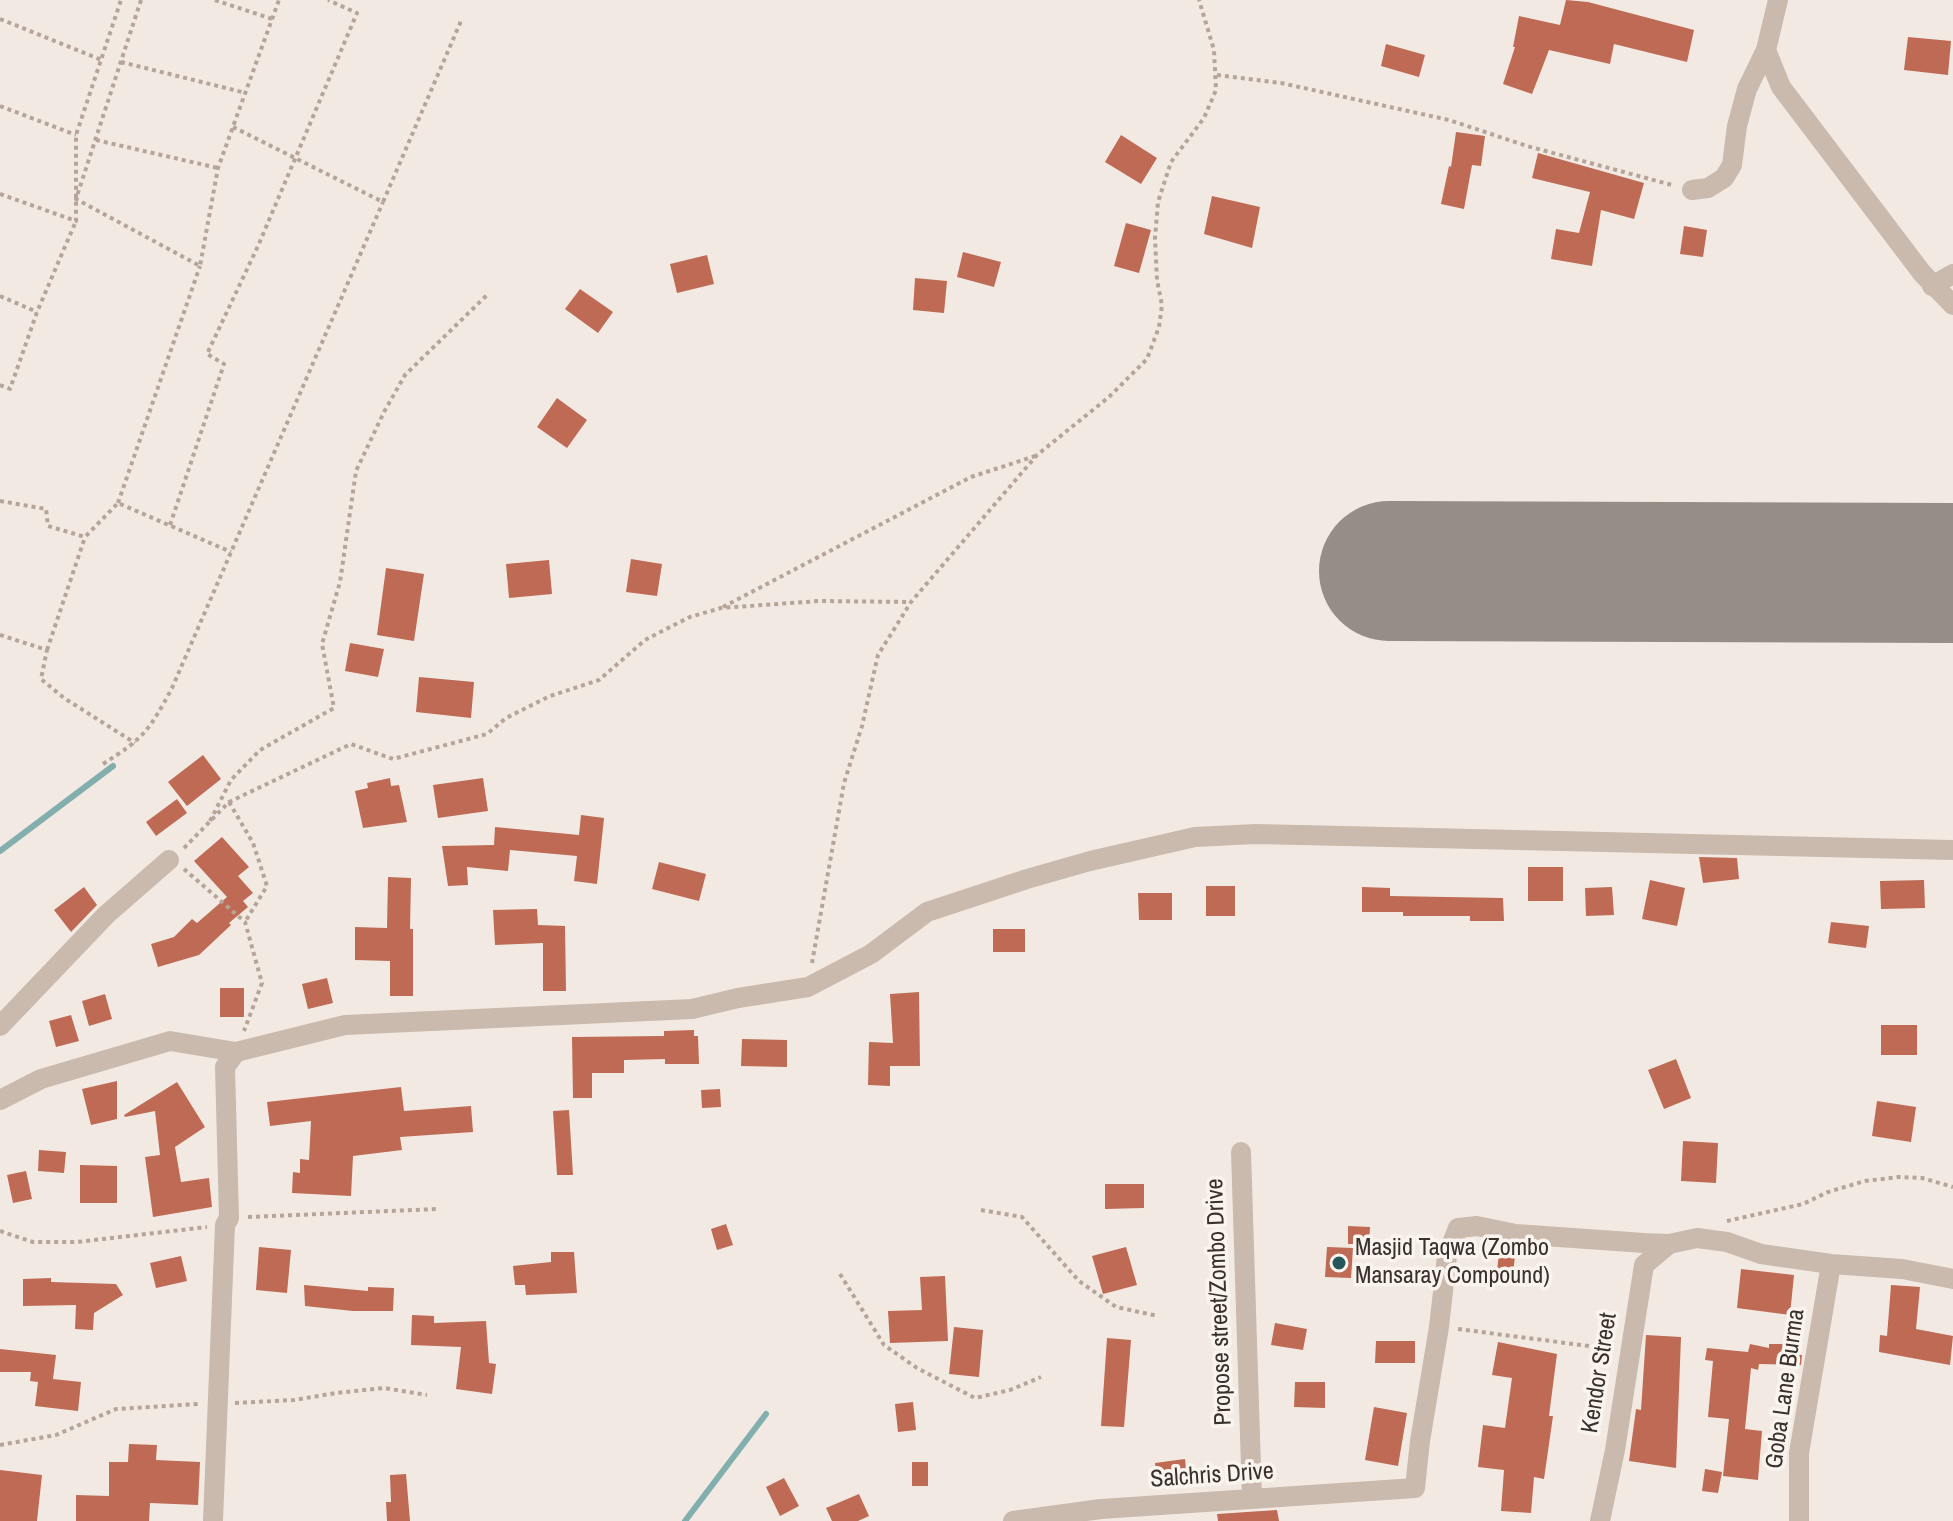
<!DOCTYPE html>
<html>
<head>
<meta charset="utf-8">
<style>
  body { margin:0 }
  canvas { display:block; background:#f2eae2 }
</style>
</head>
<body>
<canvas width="1953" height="1521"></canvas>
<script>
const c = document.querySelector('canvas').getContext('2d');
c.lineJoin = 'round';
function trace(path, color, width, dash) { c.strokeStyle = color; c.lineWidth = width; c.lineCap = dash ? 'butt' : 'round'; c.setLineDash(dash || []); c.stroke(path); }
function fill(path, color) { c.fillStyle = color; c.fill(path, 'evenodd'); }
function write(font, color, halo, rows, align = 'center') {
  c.font = font + ' "Archivo Narrow",sans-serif'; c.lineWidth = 7; c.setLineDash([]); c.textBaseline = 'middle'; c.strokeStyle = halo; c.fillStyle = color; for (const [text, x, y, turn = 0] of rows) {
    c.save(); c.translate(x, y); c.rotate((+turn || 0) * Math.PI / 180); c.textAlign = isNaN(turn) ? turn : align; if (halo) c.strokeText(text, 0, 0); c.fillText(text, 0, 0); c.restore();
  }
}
const stream = new Path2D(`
  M0,851L113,766
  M685,1521L766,1414`);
const runway = new Path2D(`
  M1389,571L1953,573`);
const building = new Path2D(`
  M1566,0L1588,2L1694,30L1687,62L1614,44L1610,64L1549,50L1532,94L1503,84L1515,47H1513L1519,16L1560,25Z
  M1908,37L1951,41L1948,75L1904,70Z
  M1386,44L1425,55L1419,77L1381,66Z
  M1456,132L1485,136L1481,166L1472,165L1464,209L1441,204L1449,166L1451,167Z
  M1121,135L1157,158L1141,184L1105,162Z
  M1538,153L1644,183L1634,219L1601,210L1592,266L1551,259L1556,229L1579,233L1590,192L1532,178Z
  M1212,196L1260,207L1252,248L1204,234Z
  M1126,223L1151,230L1139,273L1114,266Z
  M1684,226L1707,230L1703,257L1680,254Z
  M963,252L1001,262L994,287L957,277Z
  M707,255L714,284L677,293L670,264Z
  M915,278L947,281L944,313L913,310Z
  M580,289L613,312L598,333L565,309Z
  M557,398L587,420L567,448L537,427Z
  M631,559L662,564L657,596L626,592Z
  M549,560L552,594L509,598L506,564Z
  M386,568L424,574L414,641L377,635Z
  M350,643L384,649L378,677L345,671Z
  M419,677L474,682L471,718L416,712Z
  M203,755L221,779L187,806L168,782Z
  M390,778L391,786L399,785L407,822L363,828L355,791L368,788L367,783Z
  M483,778L488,811L438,818L433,785Z
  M177,799L187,813L156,836L146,822Z
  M581,815L604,818L597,884L574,881L577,856L510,850L508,871L467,867L468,885L448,886L442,846L494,845L495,827L579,835Z
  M222,837L249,867L238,876L253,893L243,901L248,907L229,923L231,925L199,955L158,967L151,944L174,937L192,919L197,923L227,897L194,861Z
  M1699,857L1737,858L1739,879L1703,883Z
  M659,862L706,874L699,901L652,889Z
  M1528,867H1563V901H1528Z
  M388,877L411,878L410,929H413V996H390V961L355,960V927L387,928Z
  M1650,880L1685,888L1677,926L1642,919Z
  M1924,880L1925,908L1881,909L1880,881Z
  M1206,886H1235V916H1206Z
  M84,887L97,905L71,932L54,910Z
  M1362,887L1390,888V896L1503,898L1504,921H1470V916H1403V912H1362Z
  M1612,887L1614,915L1586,916L1585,888Z
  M1138,893H1172V920H1139Z
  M537,909L538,925L565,926L566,991H543V943L495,945L493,910Z
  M1831,922L1869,926L1866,948L1828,943Z
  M993,929H1025V952H993Z
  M327,978L333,1003L308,1009L302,984Z
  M220,988H244V1017H220Z
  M919,992L920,1066H890V1086L868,1085L869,1042L893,1043L890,994Z
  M105,994L112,1019L89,1026L82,1001Z
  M71,1015L79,1041L56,1047L49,1021Z
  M1881,1025H1917V1055H1881Z
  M694,1030V1036H698L699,1064H665V1059L624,1060V1073H592V1098H573L572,1037L664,1036V1031Z
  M742,1039L787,1040V1067L741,1066Z
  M1676,1059L1691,1098L1664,1109L1648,1070Z
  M117,1081V1119L91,1125L82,1089Z
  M177,1082L205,1127L175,1147L181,1182L209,1178L212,1207L153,1217L145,1157L160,1155L155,1111L125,1117L124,1115Z
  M401,1087L404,1111L471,1106L473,1132L400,1137L402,1150L353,1156L351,1196L292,1193L293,1172L300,1173V1159L309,1160L311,1121L270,1126L267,1102Z
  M720,1089L721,1107L702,1108L701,1090Z
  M1877,1101L1916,1107L1911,1142L1872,1136Z
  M569,1110L573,1175H557L553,1111Z
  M1683,1141L1718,1143L1716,1183L1681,1181Z
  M39,1150L66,1152L64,1173L38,1171Z
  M80,1165L117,1166V1203H80Z
  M26,1171L32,1199L13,1203L7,1175Z
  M1105,1184H1144V1208L1105,1209Z
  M726,1224L733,1245L717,1250L711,1229Z
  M1348,1226L1370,1227L1369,1244H1348Z
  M1500,1244L1516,1247L1513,1274L1497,1271Z
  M259,1247L291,1250L287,1293L256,1290Z
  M1126,1247L1137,1285L1103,1294L1092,1256Z
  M1327,1247L1353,1248L1351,1278L1325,1277Z
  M551,1252H574L577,1293L526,1295L525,1285H515L513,1266L551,1262Z
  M181,1256L187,1281L156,1288L150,1263Z
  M1741,1269L1794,1275L1790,1315L1737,1308Z
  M945,1276L948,1341L890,1343L888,1311L922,1310L920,1277Z
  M51,1278V1282L116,1284L123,1295L94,1313L93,1330L75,1329L76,1305L23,1306V1279Z
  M304,1285L368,1291V1287L394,1288L393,1311H353L305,1306Z
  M1891,1285L1920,1287L1916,1329L1953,1336L1950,1365L1879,1352L1880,1335L1887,1336Z
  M412,1315L434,1316V1323L486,1321L489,1363L496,1364L492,1394L456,1389L461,1347L411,1345Z
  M1275,1323L1307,1329L1303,1350L1271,1345Z
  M954,1327L983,1330L979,1377L949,1374Z
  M1646,1335L1681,1337L1676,1468L1629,1461L1636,1409L1641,1410Z
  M1107,1338L1131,1340L1124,1427L1101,1426Z
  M1376,1341H1415V1363H1375Z
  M1498,1342L1557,1354L1549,1416H1553L1544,1479L1534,1477L1531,1513L1501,1511L1504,1470L1478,1467L1483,1425L1505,1428L1512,1378L1492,1375Z
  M1750,1344L1769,1348V1344H1798V1355H1802L1801,1365L1759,1364L1758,1370L1751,1368L1745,1429L1762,1431L1758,1480L1723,1476L1729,1419L1708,1417L1713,1361L1705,1360L1707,1348L1748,1352Z
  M0,1349L56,1355L53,1379L81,1382L78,1411L35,1406L38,1382L30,1381L31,1372H0Z
  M1295,1382H1325V1408L1294,1407Z
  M913,1402L916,1430L898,1432L895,1404Z
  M1374,1407L1407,1413L1398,1466L1365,1460Z
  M129,1444L157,1445L156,1460L200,1462L198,1505L150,1503L149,1521H76V1495L109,1496V1462H128Z
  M1185,1459L1187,1478L1157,1481L1155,1463Z
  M912,1462H928V1486H912Z
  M1705,1469L1722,1472L1718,1493L1702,1491Z
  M0,1470L42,1475L37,1521H0Z
  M406,1474L410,1521H387L386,1502H391L390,1475Z
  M784,1478L799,1506L780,1516L766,1487Z
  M859,1494L869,1516L858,1521H832L826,1508Z
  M1277,1510L1279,1521H1218L1217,1514Z`);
const path = new Path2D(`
  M141,0L76,199L200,266L218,168L279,0
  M215,0L272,19
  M0,19L102,60
  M121,62L246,93
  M1217,75L1281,83L1449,120L1527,146L1672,185
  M0,106L76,135
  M233,127L383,202L461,21
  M96,140L218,168
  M0,194L76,221V135L121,0
  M0,296L37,312
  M0,385L10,389L37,312L76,221
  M0,501L46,509L48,526L85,537L118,503L231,552
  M118,503L200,266
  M170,525L224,364L207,354L258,246L357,13L328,0
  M723,607L971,477L1035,456
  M0,635L47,650L41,679L64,698L135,743
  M47,650L85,537
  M103,764C144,738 149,731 172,688L383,202
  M229,802L253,843L267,886L245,922
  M210,821L231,780L260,750L334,708L322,644L340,582L356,471L384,412L405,375L487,295
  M184,848L229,802L351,744L393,759L487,734L506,718L550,696L599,680L645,640L674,625L690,617L721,608L819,601L911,602
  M184,869L245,922L262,983L244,1031
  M812,963L844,783L862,726L878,655L911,602L1037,455L1109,397L1147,359L1159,327L1162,305L1157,280L1155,238L1158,202L1171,162L1204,118L1216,90L1214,50L1199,0
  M981,1210L1022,1217L1079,1281L1116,1307L1158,1316
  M248,1217L437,1209
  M1727,1221L1803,1204L1828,1192L1865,1181L1899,1177L1922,1178L1953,1187
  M0,1231L33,1242H77L207,1227
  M840,1274L884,1345L917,1368L975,1398L1010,1390L1041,1377
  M1458,1329L1612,1349
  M235,1403L294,1400L336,1393L384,1388L427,1395
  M0,1445L56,1435L116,1409L198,1404`);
const minor = new Path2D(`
  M1766,50L1781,87L1922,273L1953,305
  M1692,190L1708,188L1724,178L1732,165L1737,126L1747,89L1766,50L1778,0
  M1932,286L1953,274
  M0,1026L106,915L169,860
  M0,1100L41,1079L170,1041L236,1052L345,1025L692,1009L738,998L808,987L871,954L927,912L1027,879L1090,861L1195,837L1256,834L1953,850
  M1241,1152L1252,1499
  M213,1521L225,1225L229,1218L225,1067L236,1052
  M1013,1521L1101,1509L1415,1488L1420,1441L1439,1327L1447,1256L1458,1228L1477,1226L1516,1234L1644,1243L1669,1244L1697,1238L1727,1242L1761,1254L1831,1264L1902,1269L1953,1279
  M1600,1521L1615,1450L1644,1265L1669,1244
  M1799,1521V1453L1831,1264`);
const markers = [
  [1339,1263,8,"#245759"]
];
const poiNames = [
  ["Masjid Taqwa (Zombo",1355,1249],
  ["Mansaray Compound)",1355,1277]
];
const streetNames = [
  ["Propose street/Zombo Drive",1220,1302,-92],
  ["Kendor Street",1600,1373,-81],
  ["Goba Lane Burma",1786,1389,-82],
  ["Salchris Drive",1212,1476,-4]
];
trace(stream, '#83aeae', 6);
trace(runway, '#968d87', 140);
fill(building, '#be6a54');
trace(path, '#b6a499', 4, [4, 4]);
trace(minor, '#cabaae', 20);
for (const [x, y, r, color] of markers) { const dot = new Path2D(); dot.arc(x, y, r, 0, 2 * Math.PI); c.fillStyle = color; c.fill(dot); trace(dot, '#faf4ef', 3); }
write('24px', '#3a302c', '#faf4ef', poiNames, 'left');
write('24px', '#3a302c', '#faf4ef', streetNames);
</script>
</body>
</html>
